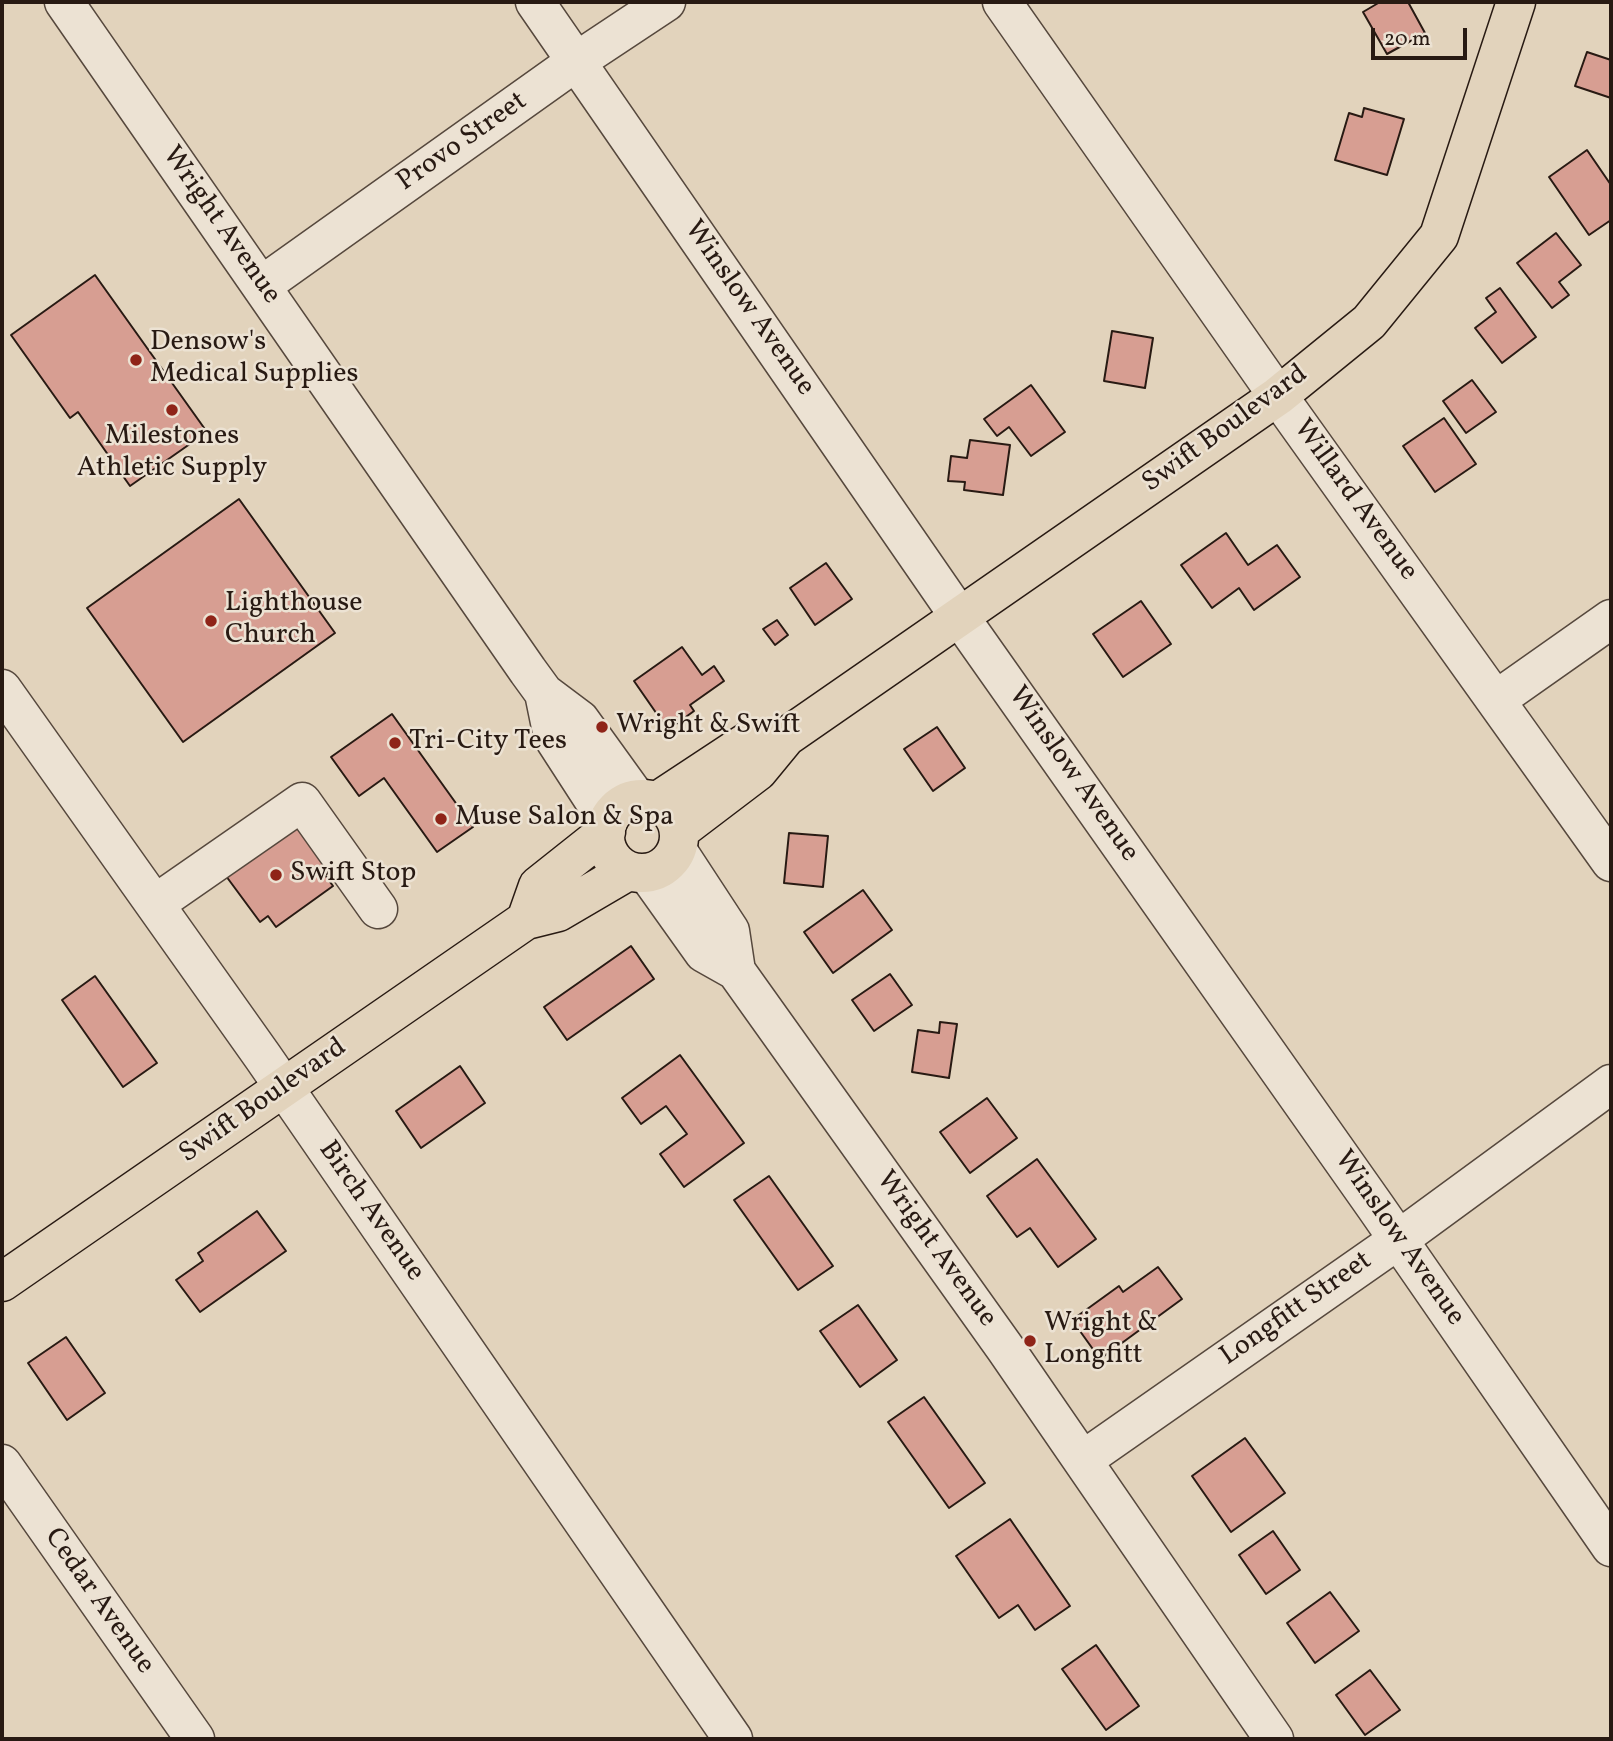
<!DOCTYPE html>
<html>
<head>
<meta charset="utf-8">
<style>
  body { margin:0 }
  #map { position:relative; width:1613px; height:1741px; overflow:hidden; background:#e2d3bc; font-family:Vollkorn,serif }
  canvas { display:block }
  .frame { position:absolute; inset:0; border:4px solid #281a13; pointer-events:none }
  .scale { position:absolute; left:1371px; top:28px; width:96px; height:32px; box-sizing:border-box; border:4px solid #281a13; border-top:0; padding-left:9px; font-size:21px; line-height:24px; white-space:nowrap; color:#281a13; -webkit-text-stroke:5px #ece2d3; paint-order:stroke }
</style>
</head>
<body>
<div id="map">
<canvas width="1613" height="1741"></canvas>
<div class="frame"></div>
<div class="scale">20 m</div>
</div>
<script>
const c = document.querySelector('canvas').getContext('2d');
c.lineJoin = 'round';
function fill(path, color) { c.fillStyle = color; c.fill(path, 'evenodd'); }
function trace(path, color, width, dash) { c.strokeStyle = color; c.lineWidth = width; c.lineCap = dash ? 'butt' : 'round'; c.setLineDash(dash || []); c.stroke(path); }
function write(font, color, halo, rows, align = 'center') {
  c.font = font + ' Vollkorn,serif'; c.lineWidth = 5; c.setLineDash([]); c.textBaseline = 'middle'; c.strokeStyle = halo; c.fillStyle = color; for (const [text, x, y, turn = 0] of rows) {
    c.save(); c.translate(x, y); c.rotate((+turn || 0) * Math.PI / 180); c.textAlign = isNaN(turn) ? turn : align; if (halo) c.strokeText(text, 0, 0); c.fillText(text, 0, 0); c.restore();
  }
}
const building = new Path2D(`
  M1380,2H1408L1425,33L1387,54L1363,12Z
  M1587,52L1611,60V98L1575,86Z
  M1364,108L1404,119L1387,175L1335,160L1349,113L1362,117Z
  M1587,150L1611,185V220L1589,235L1549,177Z
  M1556,233L1581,265L1559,282L1569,295L1552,308L1517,263Z
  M95,275L207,432L130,486L78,412L70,418L11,335Z
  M1500,288L1536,337L1502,363L1475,328L1496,312L1486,298Z
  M1112,331L1153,338L1145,388L1104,381Z
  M1472,380L1496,412L1466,433L1443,401Z
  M1031,385L1065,432L1031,456L1009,427L997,436L984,419Z
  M1444,418L1476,464L1435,492L1403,446Z
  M970,440L1010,445L1003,495L964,490L965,482L948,481L951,456L967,458Z
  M239,499L335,633L183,742L87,608Z
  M1226,533L1248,565L1277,545L1300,577L1254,610L1239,588L1212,608L1181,565Z
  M826,563L852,599L815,625L790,588Z
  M1141,601L1171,644L1123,677L1093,634Z
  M777,620L788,635L775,645L763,629Z
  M682,647L702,675L714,666L724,681L690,705L694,711L668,730L634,681Z
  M392,714L473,827L437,852L384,778L359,796L331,757Z
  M937,727L965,768L933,791L904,749Z
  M299,823L333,870L325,875L333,886L276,927L268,916L260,922L226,876Z
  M789,833L828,836L823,887L784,883Z
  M863,890L892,930L833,973L804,932Z
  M631,946L654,979L567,1040L544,1007Z
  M890,974L912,1005L874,1031L852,1000Z
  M95,976L157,1063L123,1087L62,1000Z
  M940,1022L957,1024L949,1078L912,1072L918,1030L939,1033Z
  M680,1055L744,1143L684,1187L660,1154L687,1134L666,1106L641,1124L622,1098Z
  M460,1066L485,1103L421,1148L396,1111Z
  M987,1098L1017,1138L970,1173L940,1132Z
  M1037,1159L1096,1239L1058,1267L1030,1228L1017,1237L987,1196Z
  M769,1176L833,1266L798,1290L734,1200Z
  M257,1211L286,1251L200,1312L176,1280L203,1261L198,1253Z
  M1158,1267L1182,1299L1100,1359L1072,1320L1119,1286L1123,1292Z
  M858,1305L897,1360L860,1387L820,1331Z
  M66,1337L105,1393L67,1420L28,1363Z
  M924,1397L985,1483L949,1508L888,1422Z
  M1245,1438L1285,1493L1231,1532L1192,1476Z
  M1010,1519L1070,1606L1035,1630L1018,1605L999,1618L956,1556Z
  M1273,1531L1300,1570L1266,1594L1239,1555Z
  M1330,1592L1359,1631L1315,1663L1287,1623Z
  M1096,1645L1139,1706L1106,1730L1062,1669Z
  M1370,1670L1400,1710L1365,1735L1336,1695Z`);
const minor = new Path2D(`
  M64,2L528,671L544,693L580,720L637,799
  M535,2L959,616L1375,1206L1611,1547
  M1002,2L1278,396L1611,862
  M261,286L577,61L666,2
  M2,689L263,1057L733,1739
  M544,693L553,737L608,822
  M1496,700L1611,619
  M677,850L730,931L736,971
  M647,873L704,953L736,971L1005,1348L1274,1739
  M155,904L302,802L378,909
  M1083,1460L1398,1240L1611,1084
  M2,1464L195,1739`);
const major = new Path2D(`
  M605 836a37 37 0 1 1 74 0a37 37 0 1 1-74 0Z
  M656,802L750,740L786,737
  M679,831L758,771L786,737L1278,396L1369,322L1439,236L1516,2
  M526,920L538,886L606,832
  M2,1282L526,920L558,912L628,871`);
const markers = [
  [136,360,7,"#8f2418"],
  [172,410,7,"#8f2418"],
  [211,621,7,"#8f2418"],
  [602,727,7,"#8f2418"],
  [395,743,7,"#8f2418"],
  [441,819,7,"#8f2418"],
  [276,875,7,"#8f2418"],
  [1030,1341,7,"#8f2418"]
];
const streetNames = [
  ["Provo Street",463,143,-35],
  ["Wright Avenue",220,226,55],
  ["Winslow Avenue",748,309,55],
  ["Swift Boulevard",1226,430,-36],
  ["Willard Avenue",1354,501,54],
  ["Winslow Avenue",1072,775,55],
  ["Swift Boulevard",264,1102,-35],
  ["Birch Avenue",370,1212,55],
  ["Winslow Avenue",1398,1239,55],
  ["Wright Avenue",935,1250,54],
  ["Longfitt Street",1297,1310,-35],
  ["Cedar Avenue",98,1602,55]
];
const poiNames = [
  ["Densow's",150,344],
  ["Medical Supplies",150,376],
  ["Milestones",172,438,"center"],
  ["Athletic Supply",172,470,"center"],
  ["Lighthouse",225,605],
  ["Church",225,637],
  ["Wright & Swift",616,727],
  ["Tri-City Tees",409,743],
  ["Muse Salon & Spa",455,819],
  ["Swift Stop",290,875],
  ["Wright &",1044,1325],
  ["Longfitt",1044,1357]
];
fill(building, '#d79e92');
trace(building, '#281a13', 2);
trace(minor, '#56483d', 41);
trace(major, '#281a13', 41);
trace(minor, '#ece2d3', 38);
trace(major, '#e2d3bc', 38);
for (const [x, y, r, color] of markers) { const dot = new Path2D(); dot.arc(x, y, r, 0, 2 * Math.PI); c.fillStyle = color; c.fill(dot); trace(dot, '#ece2d3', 2.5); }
write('28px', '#281a13', '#ece2d3', streetNames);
write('28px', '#281a13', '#ece2d3', poiNames, 'left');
</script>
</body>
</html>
